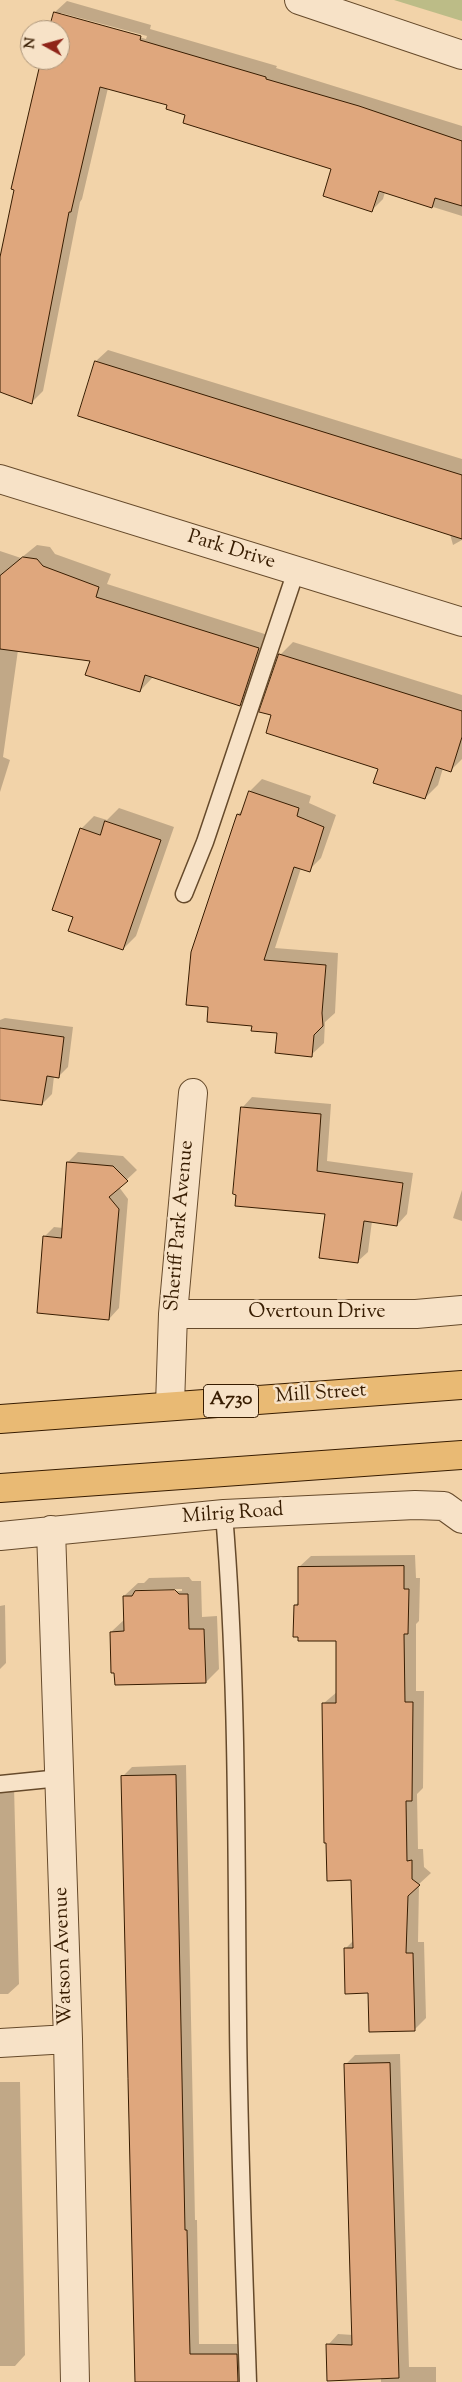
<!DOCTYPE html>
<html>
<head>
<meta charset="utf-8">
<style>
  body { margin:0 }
  #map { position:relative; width:462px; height:2382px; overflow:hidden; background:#f2d3a9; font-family:"Sorts Mill Goudy",serif }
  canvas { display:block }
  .north { position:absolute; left:20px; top:20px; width:50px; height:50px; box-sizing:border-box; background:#f7e2c7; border:1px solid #aa9378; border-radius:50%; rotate:277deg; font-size:14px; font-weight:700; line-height:20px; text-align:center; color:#371c01 }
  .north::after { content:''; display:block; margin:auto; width:18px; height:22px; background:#8f2418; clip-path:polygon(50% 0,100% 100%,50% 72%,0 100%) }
</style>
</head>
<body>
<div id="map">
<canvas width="462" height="2382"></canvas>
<div class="north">N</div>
</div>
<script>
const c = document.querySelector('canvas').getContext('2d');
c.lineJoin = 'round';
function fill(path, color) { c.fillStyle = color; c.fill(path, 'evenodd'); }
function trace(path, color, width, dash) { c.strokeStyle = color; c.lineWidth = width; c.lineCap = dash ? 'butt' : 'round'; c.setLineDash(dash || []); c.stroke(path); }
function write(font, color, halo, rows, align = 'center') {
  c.font = font + ' "Sorts Mill Goudy",serif'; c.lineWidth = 5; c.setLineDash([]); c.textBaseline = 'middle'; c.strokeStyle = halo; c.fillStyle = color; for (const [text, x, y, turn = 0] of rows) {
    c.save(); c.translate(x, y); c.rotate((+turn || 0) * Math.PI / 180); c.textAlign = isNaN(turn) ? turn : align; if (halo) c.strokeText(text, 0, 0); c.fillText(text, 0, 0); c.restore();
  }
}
const green = new Path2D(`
  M394,0H462V21Z`);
const shadow = new Path2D(`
  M67,1L151,25L150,29L277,66L276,68L462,126V216L385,192L383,199L372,210L333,168L187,114L169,104L108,88L82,199L80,202L43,391L32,402L0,391V267L44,60H60V30H51L55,12ZM61,13L147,36L146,39L61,15Z
  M108,350L462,459V540L453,545L450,534L96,361Z
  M37,545L50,547L55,554L111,574L107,584L271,636L252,692L240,704L153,677L140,691L91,660L18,650L3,757L10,760L0,792V551L21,558Z
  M293,642L462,695V759L451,770L443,768L438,785L425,798L379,768L273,715L280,655Z
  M262,779L311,796L309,803L336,815L321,858L309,870L301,868L275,948L338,953L335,1013L325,1022L324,1043L311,1055L278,1032L253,1025L210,1006L193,952L238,814L244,809L250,791Z
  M119,808L174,827L136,936L123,949L74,917L81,829L94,816L107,820Z
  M5,1018L73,1027L68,1067L58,1077L54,1076L52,1094L42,1104L0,1075V1020Z
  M252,1097L331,1104L327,1161L413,1173L407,1214L397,1225L372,1221L368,1252L357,1262L327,1213L242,1108Z
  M78,1152L123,1156L137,1170L119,1187L128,1199L119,1308L109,1319L44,1237L54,1227L63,1228L68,1162Z
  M462,1190V1221L453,1218Z
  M415,1555L416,1578H420L419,1621L416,1624V1691H424L423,1788L417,1794L418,1849H423L424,1867L431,1873L419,1884L418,1942H424L426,2018L414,2030L369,1992L345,1949L354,1940L352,1879L324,1703L337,1692V1639L295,1606L299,1601V1567L311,1556Z
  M189,1577L192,1581H201L202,1617L217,1616L219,1669L206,1682L111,1632L125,1619L124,1596L138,1583H144L149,1578ZM182,1589V1591L136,1592V1590Z
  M5,1605L6,1663L0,1669V1606Z
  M186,1765L195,2220H197L199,2344H247L253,2382H135L122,1777L132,1767Z
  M0,1786H14L19,1984L8,1994H0Z
  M400,2054L409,2367H436V2382H381V2378L328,2345L338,2334L353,2335L345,2065L355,2055Z
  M0,2082H20L25,2355L15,2366H0Z`);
const building = new Path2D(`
  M54,12L141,36L140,40L266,77V79L359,106L462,141V206L435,198L432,208L379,191L372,212L323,196L331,169L183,123L185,115L166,109L167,105L100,87L71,212H69L32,404L0,392V257L14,190L11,189L41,60H60V30H49Z
  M95,361L462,475V539L78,416Z
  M23,557L37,559L43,566L99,587L96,597L259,648L240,706L145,675L140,692L85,675L90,661L0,649V576Z
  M279,654L462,711V737L451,772L436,767L425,799L373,783L378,769L266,733L271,715L259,712Z
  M249,791L299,808L297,816L324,827L310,872L294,867L264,960L326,965L322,1013L323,1026L314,1035L312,1057L275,1053L277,1033L251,1031L252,1026L207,1022L208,1007L186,1005L191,952L237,814L240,815Z
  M105,821L161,840L123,950L68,931L73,917L52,910L80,828L100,835Z
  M0,1028L64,1037L59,1078L47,1076L42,1105L0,1100Z
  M241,1107L321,1114L317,1171L403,1183L397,1226L364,1221L358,1263L319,1258L325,1214L235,1206L236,1195L233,1194Z
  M67,1162L113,1166L128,1181L109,1197L119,1209L109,1320L37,1313L43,1236L61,1238Z
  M404,1566V1589H409L408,1634H404L405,1702H413L412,1801H406L407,1861L412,1860V1879L420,1885L408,1896L406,1953H413L415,2031L369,2032L368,1993L345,1994L344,1948H353L351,1880L327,1881L326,1843H324L322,1703H336V1641H298V1637H293L294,1605H298V1567Z
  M175,1590L179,1594H188L189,1629H204L206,1683L115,1685L114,1673H111L110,1632L124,1631L123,1596H132L135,1591Z
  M176,1775L185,2230H187L190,2354H237L238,2382H135L121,1776Z
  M390,2063L399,2378L327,2381L326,2344L352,2345L344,2064Z`);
const lane = new Path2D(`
  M184,894L205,842L296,571
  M224,1514C238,1682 236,1852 238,2020C239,2141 244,2261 248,2382
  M0,1784L60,1778`);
const street = new Path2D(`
  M299,0L462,55
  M0,479L462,622
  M173,1314H416L462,1310
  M170,1405L173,1314L193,1093
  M51,1530L68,2039L75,2382
  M0,1536L224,1514L415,1505L444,1506L462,1519
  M0,2043L68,2039`);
const primary = new Path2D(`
  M0,1419L462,1385
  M0,1488L462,1455`);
const shields = [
  [231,1401,55]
];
const shieldNames = [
  ["A730",231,1401]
];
const streetNames = [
  ["Park Drive",231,551,17],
  ["Sheriff Park Avenue",181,1226,-85],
  ["Overtoun Drive",317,1314],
  ["Mill Street",321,1395,-4],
  ["Milrig Road",233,1515,-4],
  ["Watson Avenue",65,1956,-92]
];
fill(green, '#bcbc87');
fill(shadow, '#0003');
fill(building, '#dfa77d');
trace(building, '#371c01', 1);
trace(lane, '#664a2b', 19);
trace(street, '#664a2b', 30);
trace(primary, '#371c01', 30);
trace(lane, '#f7e2c7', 16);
trace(street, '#f7e2c7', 28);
trace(primary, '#e9ba74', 28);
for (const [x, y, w] of shields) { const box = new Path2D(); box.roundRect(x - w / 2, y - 16.5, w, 33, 4); c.fillStyle = '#f7e2c7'; c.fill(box); trace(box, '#371c01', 1); }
write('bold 19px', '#371c01', null, shieldNames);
write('20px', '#371c01', '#f7e2c7', streetNames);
</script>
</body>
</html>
